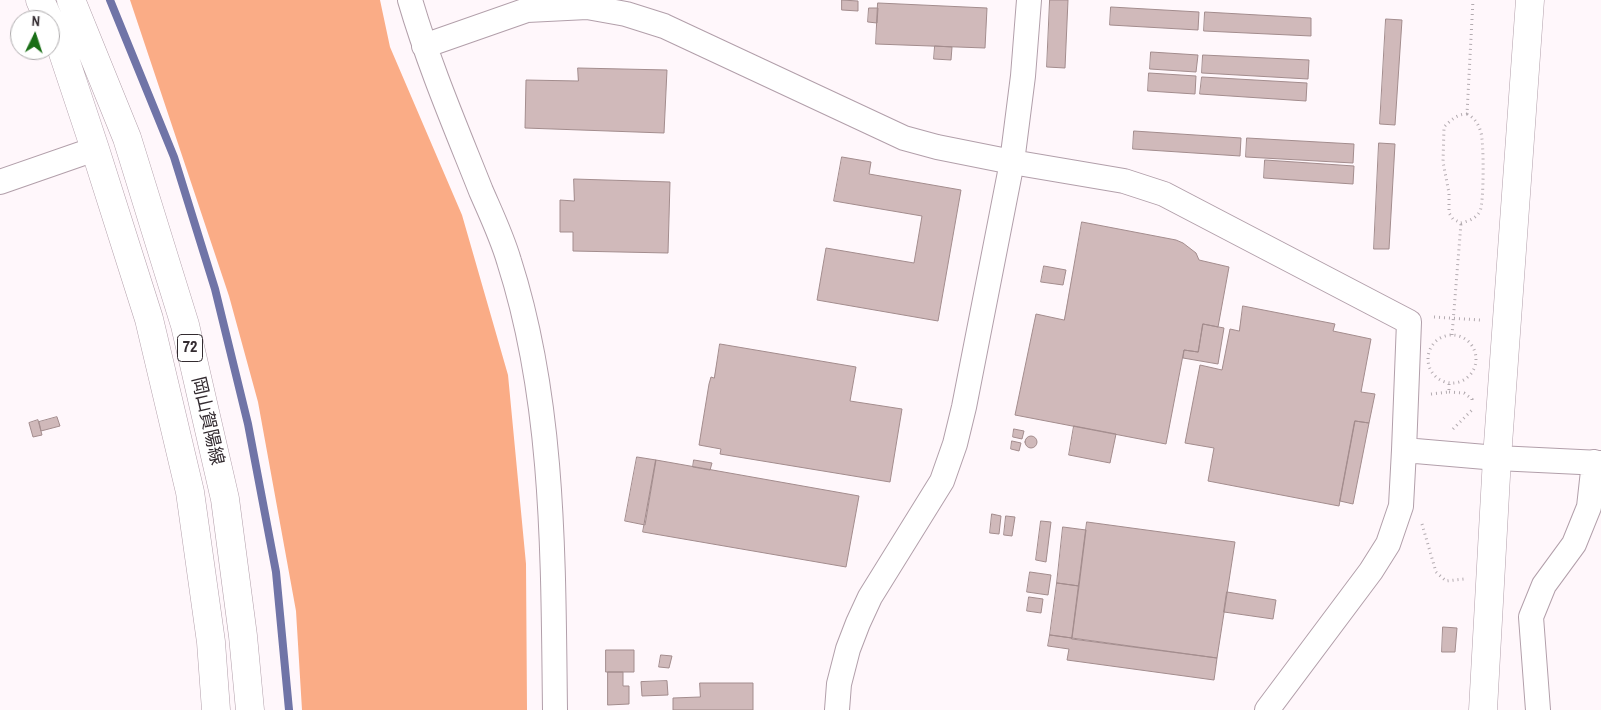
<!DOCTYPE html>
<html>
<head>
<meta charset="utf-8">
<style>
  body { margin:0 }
  #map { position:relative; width:1601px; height:710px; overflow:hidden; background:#fff7fb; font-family:"Archivo Narrow",sans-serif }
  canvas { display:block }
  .north { position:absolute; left:10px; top:10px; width:50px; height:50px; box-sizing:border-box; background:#fff; border:1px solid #adaaac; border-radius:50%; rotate:4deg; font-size:14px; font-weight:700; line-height:20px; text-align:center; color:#332b30 }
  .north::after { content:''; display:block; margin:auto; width:18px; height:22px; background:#196e16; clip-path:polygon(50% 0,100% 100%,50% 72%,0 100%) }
</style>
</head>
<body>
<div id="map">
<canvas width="1601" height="710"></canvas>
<div class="north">N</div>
</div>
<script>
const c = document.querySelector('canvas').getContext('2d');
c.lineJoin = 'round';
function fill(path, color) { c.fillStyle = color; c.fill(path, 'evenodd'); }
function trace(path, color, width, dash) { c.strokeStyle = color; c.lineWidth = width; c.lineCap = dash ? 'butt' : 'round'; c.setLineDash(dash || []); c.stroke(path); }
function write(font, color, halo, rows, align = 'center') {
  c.font = font + ' "Archivo Narrow","Noto Sans JP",sans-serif'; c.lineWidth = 4.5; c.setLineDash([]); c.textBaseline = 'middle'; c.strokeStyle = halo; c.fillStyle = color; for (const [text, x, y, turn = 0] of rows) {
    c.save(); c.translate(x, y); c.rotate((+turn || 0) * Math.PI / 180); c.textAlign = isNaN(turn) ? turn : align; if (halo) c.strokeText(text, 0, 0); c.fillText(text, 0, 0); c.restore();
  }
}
const forest = new Path2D(`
  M130,0H380L390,47L462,215L508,375L526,564L527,710H302L296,611L258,402L229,296Z`);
const stream = new Path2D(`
  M110,0L174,157L215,289L248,424L276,572L289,710`);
const building = new Path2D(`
  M842,0L858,1V11L842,10Z
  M1050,0H1068L1065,68L1047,67Z
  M878,3L987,8L985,48L876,44Z
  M1111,7L1199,12L1198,30L1110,25Z
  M869,8H878L877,23L868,22Z
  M1205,12L1311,18V36L1204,31Z
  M1386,19L1402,20L1395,125L1380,124Z
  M935,46L952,47L951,60L934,59Z
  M1151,52L1198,55L1196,72L1150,69Z
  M1203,55L1309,60L1308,79L1202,73Z
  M578,68L667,70L664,133L525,128L526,80L578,81Z
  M1149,73L1196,76L1195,94L1148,91Z
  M1202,77L1307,83L1306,101L1200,94Z
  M1134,131L1241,138L1240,156L1133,149Z
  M1247,138L1354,144L1353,163L1246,157Z
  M1379,143L1395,144L1389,249H1374Z
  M842,157L871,162L869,174L961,190L938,321L817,300L826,248L914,263L922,216L834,201Z
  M1265,160L1354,166L1353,184L1264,178Z
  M574,179L670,182L668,253L573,251V232H560V200L574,201Z
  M1082,222L1176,240L1183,243L1196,253L1199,260L1229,267L1218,327L1203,324L1198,352L1184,350L1166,444L1015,415L1036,314L1064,320Z
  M1044,266L1066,270L1063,285L1041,282Z
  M1243,306L1335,324L1333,331L1371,339L1361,392L1375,394L1369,423L1355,421L1339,506L1208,481L1214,448L1185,443L1200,365L1222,370L1230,329L1239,331Z
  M1203,324L1224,328L1218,364L1183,358L1184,350L1198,352Z
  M720,344L856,367L850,401L902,409L890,482L720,454L721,449L699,445L709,384L711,377L714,378Z
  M57,417L60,426L41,431L39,422Z
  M38,420L42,435L33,437L29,423Z
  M1355,421L1369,423L1353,504L1340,501Z
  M1074,426L1116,434L1110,463L1069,455Z
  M1014,429L1024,431L1022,439L1013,437Z
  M1025 442a6 6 0 1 1 12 0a6 6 0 1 1-12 0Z
  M1012,441L1021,443L1019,451L1011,449Z
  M637,457L656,460L645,525L625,521Z
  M656,460L859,496L846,567L643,532Z
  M694,460L712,463L710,470L693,467Z
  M992,514L1001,516L999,534L990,533Z
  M1006,516L1015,517L1012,536L1004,535Z
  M1041,521L1051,522L1046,562L1036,560Z
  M1087,522L1235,542L1217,658L1072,639Z
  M1063,527L1086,530L1079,586L1057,583Z
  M1030,572L1051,575L1048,595L1027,592Z
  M1057,583L1079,586L1072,638L1050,635Z
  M1227,592L1276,600L1273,619L1224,612Z
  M1029,597L1043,599L1041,613L1027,611Z
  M1443,627L1457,628L1455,652H1442Z
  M1050,635L1217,658L1214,680L1067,660L1069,649L1048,646Z
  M606,650H634V672H606Z
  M661,655L672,656L669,668L659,667Z
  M608,672H623V686H629V704L608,705Z
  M667,681L668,695L642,696L641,682Z
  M700,683H753V710H673V698L700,697Z`);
const path = new Path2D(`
  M1467,114C1475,118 1479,125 1481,133C1484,142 1484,203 1480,211C1476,219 1468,221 1461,223L1453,219L1449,213V193L1443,162L1444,127C1451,120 1457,114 1467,114L1473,0
  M1434,317L1480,320
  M1428 359a24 24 0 1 1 48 0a24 24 0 1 1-48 0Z
  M1452,335L1461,223
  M1449,392L1464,393L1472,399V402
  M1431,394L1449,392V383
  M1453,429L1472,410V408
  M1422,524L1436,572L1446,581L1464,579`);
const street = new Path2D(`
  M410,0C429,65 456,128 481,191C491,214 502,237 509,261C555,404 553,561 555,710
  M424,46L527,10L587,7L626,14L664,26L904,138L937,147L1012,162L1124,181L1164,194L1409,322L1404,450L1401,506L1388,544L1371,571L1267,710
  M0,182L95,149
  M1404,450L1497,458L1601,463
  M837,710L839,684L848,649L858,623L870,597L942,481L955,444L964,407L1012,162L1023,76L1029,0
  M1538,710L1531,617L1544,585L1574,544L1589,507L1594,462`);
const secondary = new Path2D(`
  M1483,710L1497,458L1530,0`);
const primary = new Path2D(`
  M40,0L49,20
  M71,0L127,138L185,325L225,499L243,636L250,710
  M50,22L60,44L95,149L149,319L190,492L211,642L216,710`);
const shields = [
  [190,348,25]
];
const shieldNames = [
  ["72",190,348]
];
const streetNames = [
  ["岡山賀陽線",207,421,77]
];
fill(forest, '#faac86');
trace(stream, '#7074a7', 8);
fill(building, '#d0b9ba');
trace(building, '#a38c8d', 1);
trace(street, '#b29faa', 26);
trace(secondary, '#b29faa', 29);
trace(primary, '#b29faa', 29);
trace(path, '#b3abb0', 3, [1, 4]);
trace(street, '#fff', 24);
trace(secondary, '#fff', 28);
trace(primary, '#fff', 28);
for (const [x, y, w] of shields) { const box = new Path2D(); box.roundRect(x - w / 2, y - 13.5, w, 27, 4); c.fillStyle = '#fff'; c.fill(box); trace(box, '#332b30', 1); }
write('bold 16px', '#332b30', null, shieldNames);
write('18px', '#332b30', '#fff', streetNames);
</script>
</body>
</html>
